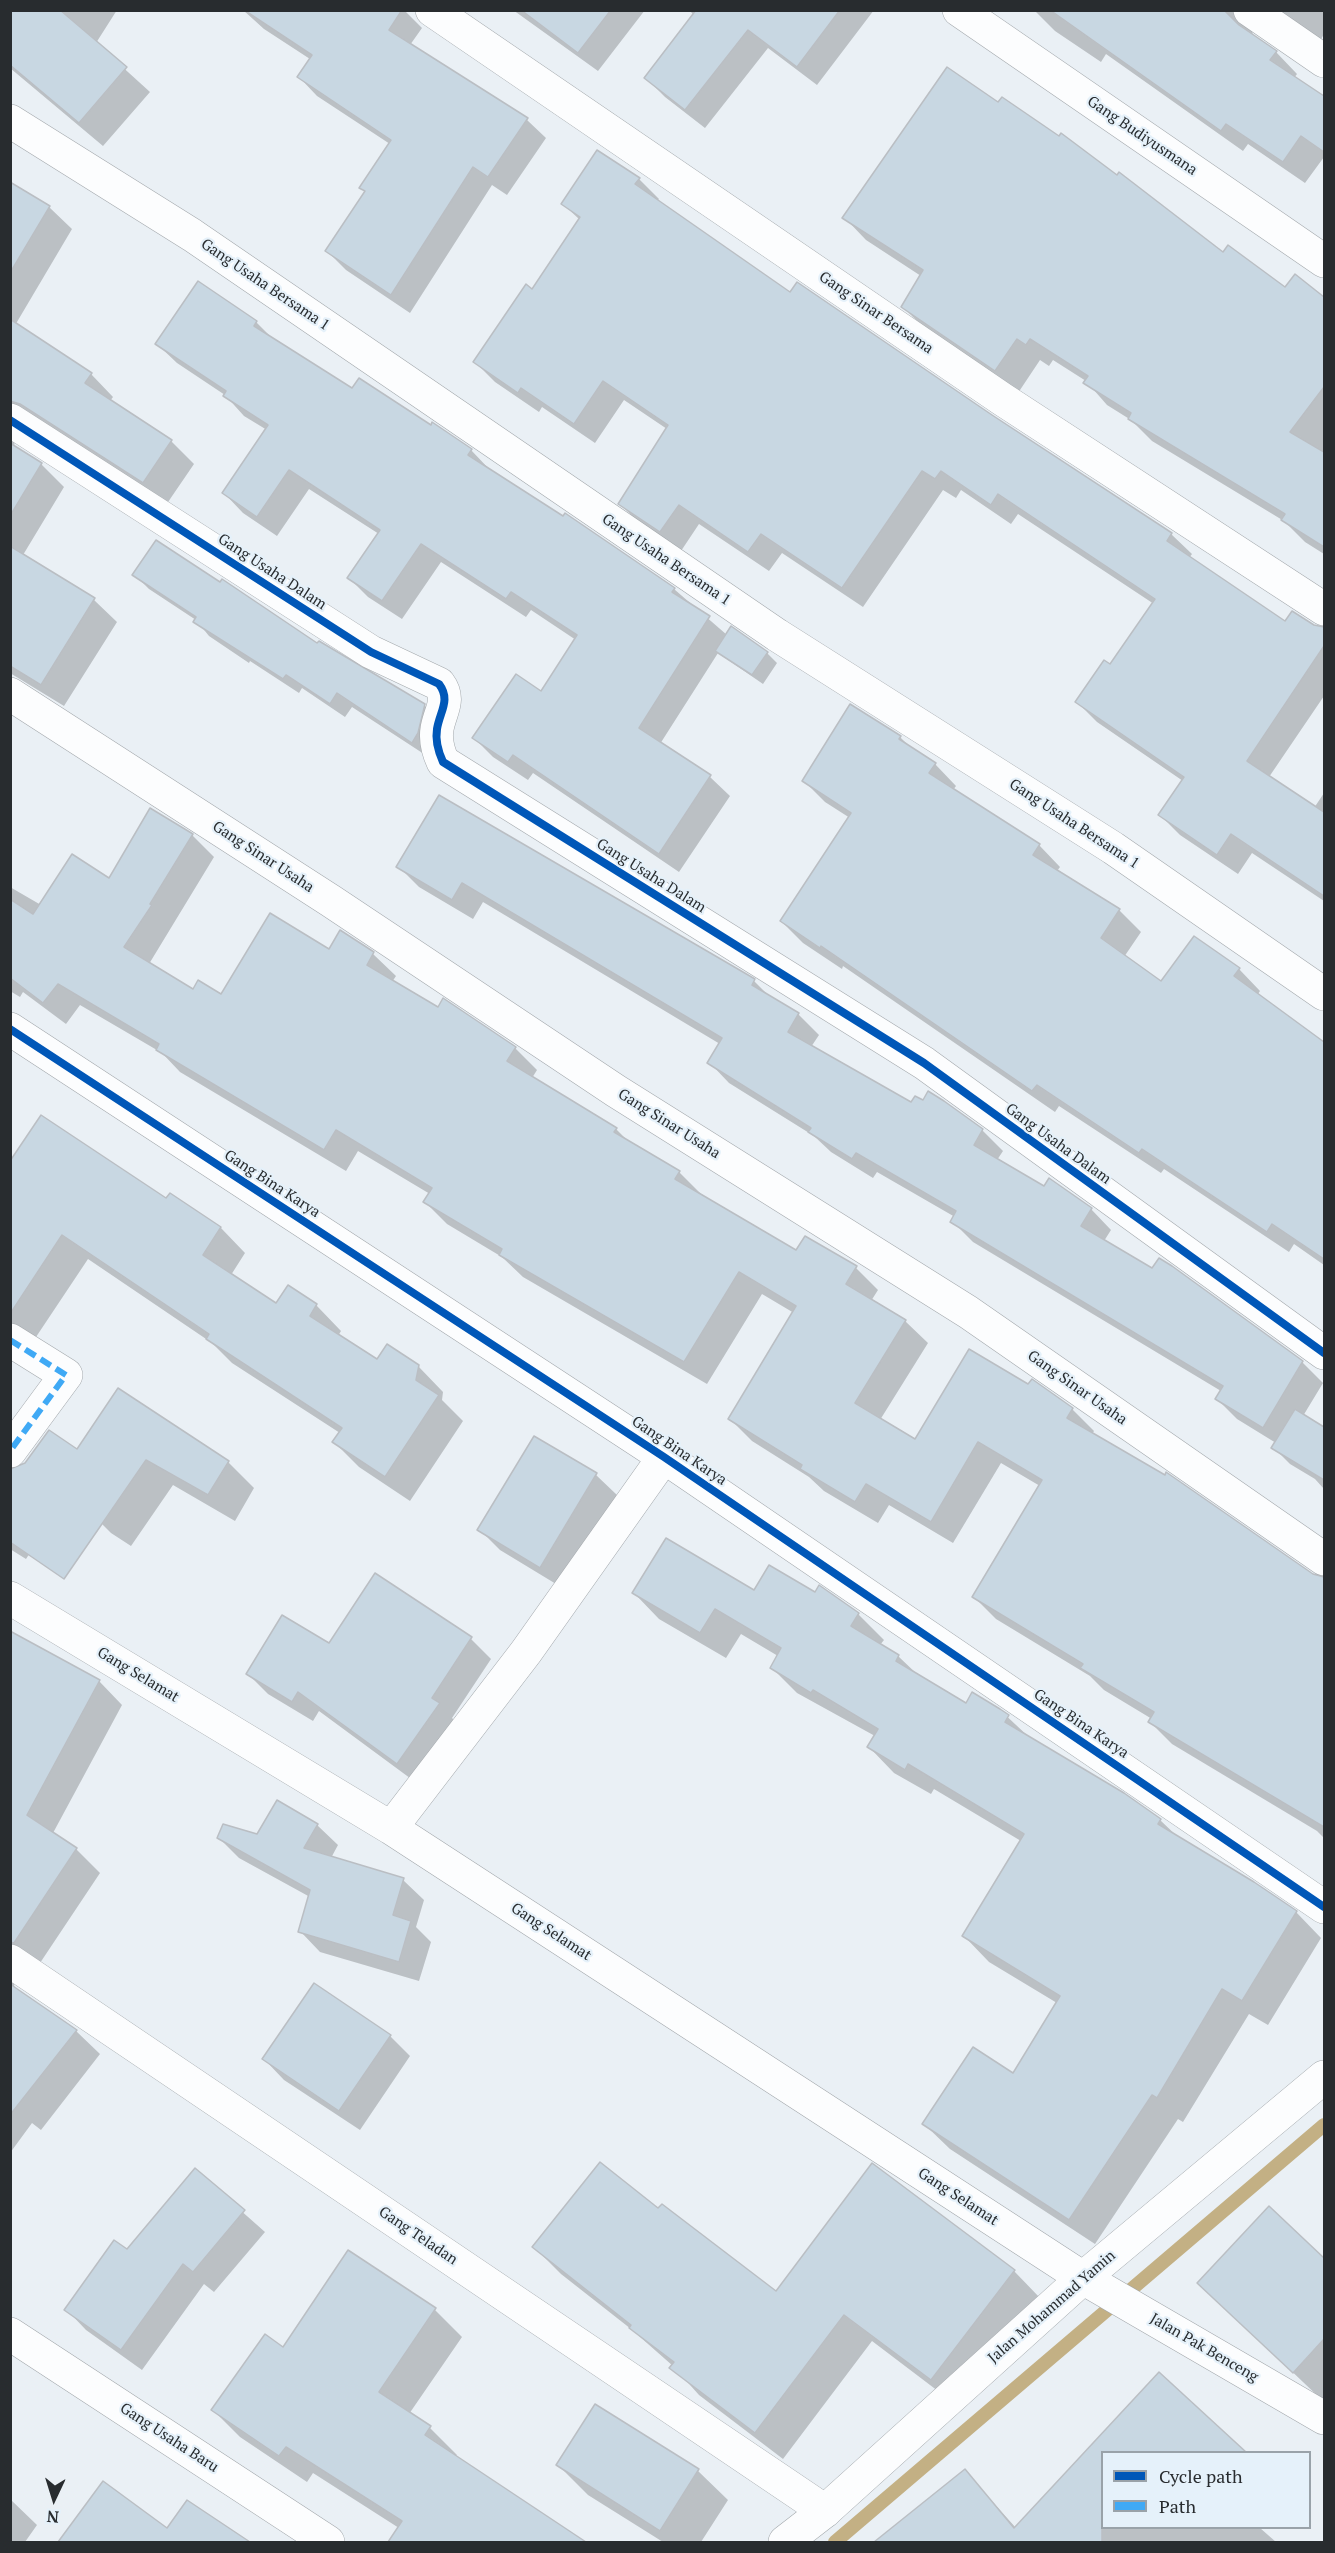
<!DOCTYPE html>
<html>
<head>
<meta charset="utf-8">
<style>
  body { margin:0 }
  #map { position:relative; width:1335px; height:2553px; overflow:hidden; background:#eaf0f5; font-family:"PT Serif",serif }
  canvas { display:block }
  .frame { position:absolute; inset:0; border:12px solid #282c2f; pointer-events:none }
  .legend { position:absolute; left:1101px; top:2451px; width:210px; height:78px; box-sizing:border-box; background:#e5f1fa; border:2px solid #99a2a9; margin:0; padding:8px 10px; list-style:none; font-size:18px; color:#282c2f }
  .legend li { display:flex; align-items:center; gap:12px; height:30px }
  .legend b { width:30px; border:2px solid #99a2a9 }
  .north { position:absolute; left:24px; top:2469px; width:60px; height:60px; -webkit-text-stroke:4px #e5f1fa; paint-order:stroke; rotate:184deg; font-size:16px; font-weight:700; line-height:24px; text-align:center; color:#282c2f }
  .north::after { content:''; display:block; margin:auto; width:21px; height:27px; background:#282c2f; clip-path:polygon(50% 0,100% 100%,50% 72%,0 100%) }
</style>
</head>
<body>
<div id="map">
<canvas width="1335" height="2553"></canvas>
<div class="frame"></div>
<ul class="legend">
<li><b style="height:8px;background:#0057b8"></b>Cycle path</li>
<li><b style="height:8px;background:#3fa9f5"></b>Path</li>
</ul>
<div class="north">N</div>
</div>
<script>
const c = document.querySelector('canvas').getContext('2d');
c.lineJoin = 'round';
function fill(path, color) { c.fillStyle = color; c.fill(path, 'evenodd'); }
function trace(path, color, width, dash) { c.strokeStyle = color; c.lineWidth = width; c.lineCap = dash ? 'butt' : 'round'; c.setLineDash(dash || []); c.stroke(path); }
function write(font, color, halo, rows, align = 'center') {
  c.font = font + ' "PT Serif",serif'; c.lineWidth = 4.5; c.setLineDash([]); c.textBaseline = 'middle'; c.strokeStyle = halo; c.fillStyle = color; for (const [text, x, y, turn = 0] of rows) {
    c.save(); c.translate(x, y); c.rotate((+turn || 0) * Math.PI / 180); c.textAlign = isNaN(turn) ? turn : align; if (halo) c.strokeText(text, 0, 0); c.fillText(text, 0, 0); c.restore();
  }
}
const shadow = new Path2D(`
  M10,10H117L96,43L150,92L103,146L10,68Z
  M243,10H404L422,28L410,45L527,120L546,138L507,195L492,185L410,313L346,270L327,251L366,192L361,187L390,144L317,96L299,77L310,59L264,29Z
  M513,10H645L598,71Z
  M689,10H874L817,85L768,48L705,128L665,97L646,78L694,15Z
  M1034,10H1324V34L1320,41L1252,30L1253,37L1276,52L1297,74L1294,78L1324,99V157L1305,183L1248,144L1243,151L1106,54L1101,62L1055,31Z
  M639,179L659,199L657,201L790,294L991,416L1171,534L1192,554L1189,558L1286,623L1292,614L1324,636V696L1269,777L1314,808L1324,793V901L1252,853L1238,874L1180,835L1160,815L1183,781L1097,722L1077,702L1111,666L1154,604L1018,514L1011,524L961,490L956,498L943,490L863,607L782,553L769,571L699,524L681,551L640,524L620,504L667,429L624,400L595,443L542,407L539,412L495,382L475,362L532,291L580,220L563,204Z
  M10,184L49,207L72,229L14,327L10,324Z
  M844,217L1224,254L1285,289L1295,276L1324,299V554L1305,542L1284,521L1152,441L1131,420L1107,405L1086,381L1053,360L1049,366L1040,360L1018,393L925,329L903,307L921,276L866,240Z
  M198,283L256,322L275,341L352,390L471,450L490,470L564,518L566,515L674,589L727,635L767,653L777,663L763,684L718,653L660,744L710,777L730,796L679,872L533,773L528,780L493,757L474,738L541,693L576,640L531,610L526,617L441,562L402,619L368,597L349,578L379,534L309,489L277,536L243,513L224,493L267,430L244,416L225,395L177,363L157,344Z
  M10,369L91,374L113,397L110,401L171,441L194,464L166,505L16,433L14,447L41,464L64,487L23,555L94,600L117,622L64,706L10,673Z
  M134,574L318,645L424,705L439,720L427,756L352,707L345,717L302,688L299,693L250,661L249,663L209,636L196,620L149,589Z
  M900,737L914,751L935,764L956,786L953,790L1039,845L1060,867L1057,871L1119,910L1141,932L1124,957L1161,983L1239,969L1260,991L1258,994L1324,1042V1265L1294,1244L1289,1252L1164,1169L1161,1173L1059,1106L1055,1112L843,966L842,969L803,943L781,921L850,818L825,802L804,781Z
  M439,797L754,981L772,999L798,1014L819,1035L811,1047L911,1104L943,1102L982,1130L1003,1151L997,1160L1045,1188L1091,1209L1111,1230L1104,1241L1153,1270L1171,1267L1302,1362L1323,1383L1303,1416L1324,1428V1489L1315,1479L1290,1464L1273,1447L1276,1443L1237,1419L1217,1399L1221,1391L973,1242L952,1221L955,1217L877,1172L873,1178L831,1152L814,1136L729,1083L709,1062L720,1044L483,902L473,919L419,887L398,866Z
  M192,835L214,857L149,964L193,991L221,996L329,951L340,932L373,954L396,976L392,982L438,1010L515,1048L537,1070L532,1078L616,1129L631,1144L679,1172L701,1194L797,1252L856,1268L878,1290L871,1301L905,1321L928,1343L880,1420L915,1441L1029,1386L1072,1409L1094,1431L1092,1434L1313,1576L1324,1579V1838L1317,1831L1172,1744L1150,1722L1152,1719L1104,1690L1090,1676L996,1619L974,1597L1040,1486L1001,1463L953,1543L889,1505L878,1523L824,1491L809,1477L752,1441L730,1419L794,1313L762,1294L707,1384L523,1277L502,1257L447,1224L425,1202L430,1194L358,1151L346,1171L180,1072L162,1053L80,1005L66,1024L23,992L20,997L10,991V887L41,905L109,880Z
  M10,1164L167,1200L170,1195L221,1228L245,1253L231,1275L277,1305L288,1287L317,1306L341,1331L338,1336L377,1361L418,1366L443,1392L442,1400L463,1421L410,1501L359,1467L334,1442L340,1433L232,1363L212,1343L88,1259L30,1346L10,1334Z
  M535,1438L596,1475L617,1495L561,1587L500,1550L479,1529Z
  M115,1451L228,1462L254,1488L235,1521L173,1485L131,1546L111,1533L85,1507Z
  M10,1489L49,1524L26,1559L10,1549Z
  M755,1592L816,1594L858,1614L884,1640L880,1645L898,1656L919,1676L966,1705L1000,1710L1031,1739L1160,1820L1180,1839L1296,1912L1321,1938L1268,2025L1249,2014L1183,2122L1178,2119L1095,2244L950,2149L924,2124L1014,2075L1057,2003L989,1962L964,1936L1021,1841L934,1789L931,1794L894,1773L869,1747L875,1736L797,1693L771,1667L778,1656L741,1634L726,1658L659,1619L634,1593Z
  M471,1639L491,1659L452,1718L459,1725L418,1784L319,1711L313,1721L268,1694L248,1674L329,1645Z
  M10,1643L99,1681L122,1705L53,1833L76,1849L100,1873L38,1966L18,1975L14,1985L15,1989L76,2031L100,2054L41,2130L32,2123L10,2153Z
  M317,1825L338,1845L331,1858L403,1880L424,1900L416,1927L431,1942L419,1981L320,1952L300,1931L310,1897L239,1858L218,1837L258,1836Z
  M390,2036L410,2056L360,2130L284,2080L264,2059Z
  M195,2170L265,2232L214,2292L204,2284L142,2370L86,2330L66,2309L127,2251Z
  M1269,2208L1324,2260V2402L1199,2283Z
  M658,2211L776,2293L1014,2271L1041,2299L959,2407L872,2341L783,2459L699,2395L673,2366L631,2329L561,2274L534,2247Z
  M349,2252L435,2310L462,2337L409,2414L430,2428L457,2455L455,2457L554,2523L574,2542H389L399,2528L313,2473L307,2482L240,2437L213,2410L284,2349Z
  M1159,2374L1244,2452H1102V2528H1260L1276,2542H887L901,2522L965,2471L1016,2528Z
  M558,2465L698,2471L728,2500L701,2542H663L588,2495Z
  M104,2484L168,2530L187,2502L248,2542H60Z
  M10,2499L37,2525L25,2542H10Z`);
const stream = new Path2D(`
  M835,2542L1324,2125`);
const building = new Path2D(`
  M10,10H60L127,67L79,123L10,65Z
  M244,10H402L389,30L528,118L488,177L473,167L391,295L325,251L365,191L359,188L391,140L297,77L312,55Z
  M521,10H611L578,53Z
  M696,10H840L797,67L748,30L685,110L644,78Z
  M1050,10H1224L1239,25L1277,51L1270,60L1324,96V152L1301,136L1283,162L1226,124L1221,131Z
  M947,67L998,102L1002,97L1059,136L1061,133L1117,175L1119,172L1223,252L1228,245L1285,287L1295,274L1324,297V387L1290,432L1324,452V547L1281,520L1285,514L1128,419L1131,413L1083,383L1088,376L1030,339L1026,345L1017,339L995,371L901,307L923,270L842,218Z
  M597,150L640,178L635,184L790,292L797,282L992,415L1172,533L1167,541L1285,621L1292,611L1314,625L1324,627V646L1247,761L1324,812V896L1231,834L1217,855L1158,815L1184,777L1075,702L1104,660L1110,664L1155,599L998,494L991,505L941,471L935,479L922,471L842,588L761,534L748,552L679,505L660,532L618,504L668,425L603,381L574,424L521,388L518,393L473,362L526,284L532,289L580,217L561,204Z
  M10,182L50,206L10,273Z
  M198,281L257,321L254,326L352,388L359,378L431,425L432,422L472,449L468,455L563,516L565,513L675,588L672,592L710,616L639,728L711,775L659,854L513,755L508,762L472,738L516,674L541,691L577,635L511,592L506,599L421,544L382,601L347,578L380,530L289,470L257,517L222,493L268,425L223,396L226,391L155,344Z
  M10,319L92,373L85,383L172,440L143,483L20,404L10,401Z
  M10,443L42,463L10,516Z
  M156,540L220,582L222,579L317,643L319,641L425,704L418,733L412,743L337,693L330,704L286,675L283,679L193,622L196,617L132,575Z
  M10,546L95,598L41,685L10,666Z
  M731,626L768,652L752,675L715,651Z
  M850,704L901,736L899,739L936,763L929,773L1040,844L1033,855L1120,909L1101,938L1161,981L1194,936L1240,968L1234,976L1324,1042V1259L1272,1224L1267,1232L1142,1149L1139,1153L1037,1085L1032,1091L821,946L820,948L780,921L851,813L802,781Z
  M439,795L755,979L752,985L799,1013L788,1032L911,1102L915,1096L923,1100L928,1091L944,1101L983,1129L974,1145L1044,1186L1049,1178L1092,1208L1081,1226L1152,1268L1159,1258L1172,1266L1303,1361L1263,1428L1215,1399L1223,1386L950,1222L956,1211L856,1153L852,1159L808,1132L811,1128L707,1063L722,1038L462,883L452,900L396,867Z
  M150,808L193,834L150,904L152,905L124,947L193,989L198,980L221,994L270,913L329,949L340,930L374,952L367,965L438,1007L443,998L516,1047L507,1061L617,1128L614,1132L680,1171L675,1179L796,1250L805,1236L857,1266L846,1284L906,1320L855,1403L915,1439L969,1349L1028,1384L1032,1379L1073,1408L1067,1418L1165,1475L1166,1472L1313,1574L1324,1577V1827L1148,1722L1154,1712L1080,1668L1083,1664L972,1597L1042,1480L978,1442L931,1522L866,1484L855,1502L800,1469L802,1465L728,1419L796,1306L739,1272L684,1362L499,1255L502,1249L423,1202L432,1188L336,1130L324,1150L156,1050L159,1044L58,984L43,1003L10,978V899L33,914L72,854L109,878Z
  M41,1115L166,1198L170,1193L221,1227L203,1255L276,1303L288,1285L317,1304L310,1316L377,1359L387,1344L419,1365L416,1380L439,1395L385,1477L332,1442L342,1428L206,1339L209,1334L62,1235L10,1314V1161Z
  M118,1388L229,1461L208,1495L146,1460L64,1579L10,1542V1469L25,1463L49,1430L77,1449Z
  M1295,1409L1324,1427V1480L1271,1448Z
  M534,1436L597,1473L540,1568L477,1530Z
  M666,1538L754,1590L769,1565L815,1592L819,1585L859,1613L851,1626L899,1655L896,1661L966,1703L972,1692L1000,1709L1009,1715L1005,1722L1124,1793L1161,1819L1158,1824L1254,1882L1297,1911L1242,2001L1222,1989L1157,2098L1152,2095L1069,2220L922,2124L973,2047L1013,2073L1060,1996L962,1936L1024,1834L908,1764L905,1770L867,1747L878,1729L813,1690L811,1693L770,1668L781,1648L715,1609L700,1633L632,1593Z
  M375,1573L472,1637L432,1698L440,1703L397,1764L298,1692L292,1702L246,1674L282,1615L329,1643Z
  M10,1631L100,1680L27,1815L77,1848L14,1943L10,1942Z
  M277,1800L318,1824L304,1848L404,1878L393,1915L411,1921L399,1962L298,1932L310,1890L217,1838L223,1824L257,1834Z
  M314,1983L391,2035L339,2111L262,2059Z
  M10,1984L77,2030L10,2115Z
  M600,2162L658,2208L662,2204L776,2291L872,2163L1015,2270L931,2380L844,2315L755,2433L669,2368L674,2362L629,2328L631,2325L532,2247Z
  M195,2168L245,2210L193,2272L183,2264L121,2350L64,2310L114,2240L127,2249Z
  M1269,2206L1324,2258V2339L1293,2373L1197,2283Z
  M348,2250L436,2308L379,2392L431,2426L425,2435L586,2542H388L402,2521L286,2447L279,2456L211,2410L265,2334L283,2347Z
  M1159,2372L1246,2452H1102V2542H874L965,2469L1014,2528Z
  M595,2404L699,2469L660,2531L556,2465Z
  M103,2481L167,2528L187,2500L250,2542H58Z`);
const minor = new Path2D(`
  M432,10L1002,399L1324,609
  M959,10L1324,261
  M1250,10L1324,61
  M10,121L192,235L777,635L1113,848L1324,994
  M10,420L371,652L439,684C451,700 440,711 437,729C435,741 438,751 443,762L924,1063L1324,1353
  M10,694L331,901L616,1091L968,1312L1324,1559
  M10,1029L664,1457L1324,1907
  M10,1340L66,1375L10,1451
  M10,1598L391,1828L1083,2278L1324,2418
  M391,1828L526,1652L664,1457
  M10,1961L825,2511
  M10,2334L328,2542`);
const tertiary = new Path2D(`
  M785,2542L825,2511L1083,2278L1324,2077`);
const quiet = new Path2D(`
  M10,1340L66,1375L10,1451`);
const cycleway = new Path2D(`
  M10,420L371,652L439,684C451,700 440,711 437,729C435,741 438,751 443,762L924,1063L1324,1353
  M10,1029L664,1457L1324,1907`);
const streetNames = [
  ["Gang Budiyusmana",1142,136,34],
  ["Gang Usaha Bersama 1",265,285,34],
  ["Gang Sinar Bersama",876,313,34],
  ["Gang Usaha Bersama 1",666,560,34],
  ["Gang Usaha Dalam",272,572,33],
  ["Gang Usaha Bersama 1",1074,824,33],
  ["Gang Sinar Usaha",263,857,33],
  ["Gang Usaha Dalam",651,876,32],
  ["Gang Sinar Usaha",669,1124,32],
  ["Gang Usaha Dalam",1058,1144,36],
  ["Gang Bina Karya",272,1184,33],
  ["Gang Sinar Usaha",1077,1388,35],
  ["Gang Bina Karya",679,1451,34],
  ["Gang Selamat",138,1675,31],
  ["Gang Bina Karya",1081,1724,34],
  ["Gang Selamat",551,1932,33],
  ["Gang Selamat",958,2197,33],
  ["Gang Teladan",418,2236,34],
  ["Jalan Mohammad Yamin",1052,2307,-41],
  ["Jalan Pak Benceng",1204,2348,30],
  ["Gang Usaha Baru",169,2438,33]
];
fill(shadow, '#0003');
trace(stream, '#c3b084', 14);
fill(building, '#c8d7e2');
trace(building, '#babec3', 1.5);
trace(minor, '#a2a7ab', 34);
trace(tertiary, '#a2a7ab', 34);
trace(minor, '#fcfdfe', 33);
trace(tertiary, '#fcfdfe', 33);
trace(quiet, '#3fa9f5', 6, [12, 6]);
trace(cycleway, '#0057b8', 8);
write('15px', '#282c2f', '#e5f1fa', streetNames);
</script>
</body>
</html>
